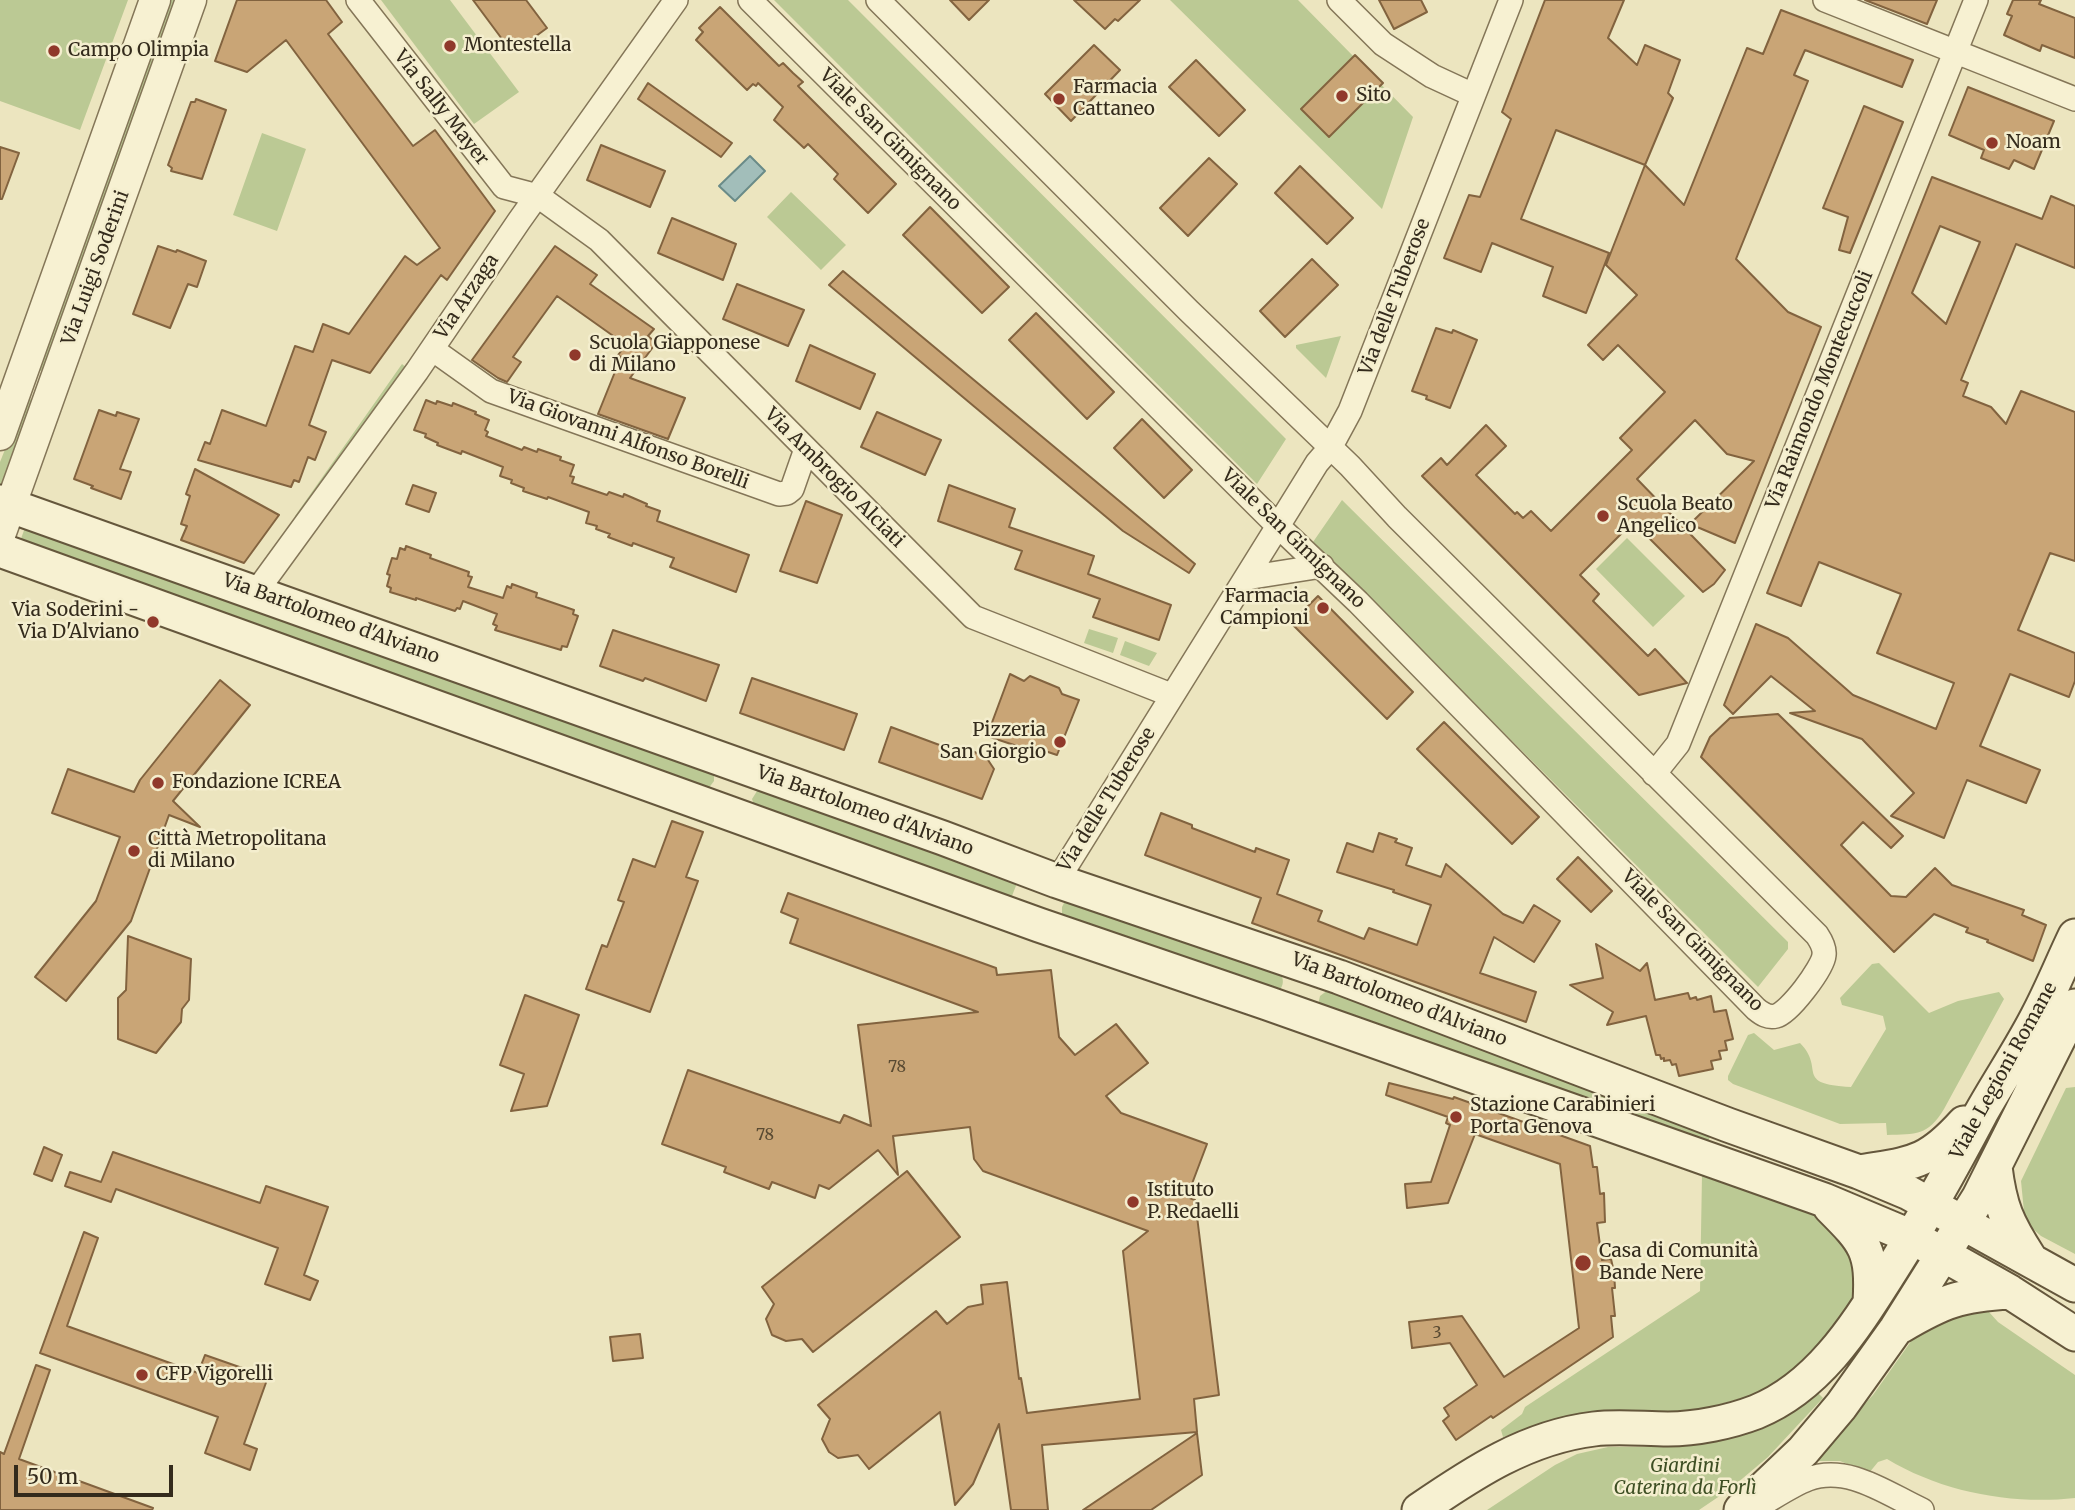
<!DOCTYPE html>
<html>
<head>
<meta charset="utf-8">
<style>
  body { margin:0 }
  #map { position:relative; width:2075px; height:1510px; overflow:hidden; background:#ece5bf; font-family:Merriweather,serif }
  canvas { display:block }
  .scale { position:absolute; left:14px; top:1465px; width:159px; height:32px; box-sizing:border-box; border:4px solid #342b1c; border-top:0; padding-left:9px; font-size:21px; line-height:24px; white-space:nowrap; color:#342b1c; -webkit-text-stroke:5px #f4eece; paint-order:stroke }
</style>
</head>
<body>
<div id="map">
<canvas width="2075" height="1510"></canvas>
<div class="scale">50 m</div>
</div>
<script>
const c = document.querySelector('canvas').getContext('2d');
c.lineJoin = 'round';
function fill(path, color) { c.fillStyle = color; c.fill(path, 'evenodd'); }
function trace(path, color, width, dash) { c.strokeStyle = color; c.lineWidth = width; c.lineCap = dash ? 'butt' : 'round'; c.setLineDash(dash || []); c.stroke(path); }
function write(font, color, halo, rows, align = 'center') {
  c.font = font + ' Merriweather,serif'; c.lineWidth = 5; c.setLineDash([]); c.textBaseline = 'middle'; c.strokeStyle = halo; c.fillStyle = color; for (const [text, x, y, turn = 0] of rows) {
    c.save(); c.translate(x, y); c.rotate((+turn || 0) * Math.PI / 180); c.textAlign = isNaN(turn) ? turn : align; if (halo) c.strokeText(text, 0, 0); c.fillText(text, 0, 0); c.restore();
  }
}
const green = new Path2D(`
  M0,0H128L80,130L0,101Z
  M165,0H176L43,369L39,372H37Z
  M381,0H450L519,92L474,124Z
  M774,0H848L1286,439L1257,484Z
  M1170,0H1298L1413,117L1382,209Z
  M262,133L306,149L277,231L233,215Z
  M791,192L846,245L821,270L767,217Z
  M1341,336L1326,378L1296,348V345Z
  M402,364L408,369L294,527L295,516Z
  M26,397L32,400L2,486L0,487V462Z
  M1342,500L1788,942V949L1758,987L1313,542Z
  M27,522L714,772V781L708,789L18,547Z
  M1627,538L1685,596L1653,627L1596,569Z
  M1089,629L1118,638L1113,653L1084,643Z
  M1125,641L1157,653L1149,666L1120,655Z
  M759,788L1019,878L1010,901L755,808L752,799Z
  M1065,901L1280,973C1284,979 1284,985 1279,991L1062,916V907Z
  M1879,963L1929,1013L1958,1001L1999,992L2004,999L1944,1109C1928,1136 1916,1134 1887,1135L1886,1123L1840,1124L1733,1084L1728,1080V1076L1748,1035L1754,1033L1774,1050L1800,1043C1826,1069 1793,1084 1851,1087L1886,1029L1883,1016L1842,1005L1840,998L1872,964Z
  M1328,990L1713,1129L1706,1147L1318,1005L1320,996Z
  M2075,1087V1254L2041,1236L2025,1222L2021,1181L2066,1088Z
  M1702,1175L1836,1222L1853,1235L1857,1294L1824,1343L1790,1374L1768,1387L1746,1397L1695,1411L1677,1412L1611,1410L1572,1415L1503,1437L1501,1430L1522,1414L1525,1407L1700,1291Z
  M1982,1309L1989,1312L1998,1322L2075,1375V1498C2011,1505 1942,1492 1887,1459L1878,1462L1869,1473L1840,1461H1815L1813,1459L1873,1395L1931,1313Z
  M1815,1390L1823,1398L1768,1457L1730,1489L1699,1510H1487L1555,1465L1577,1454L1608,1447H1646L1703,1443Z`);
const water = new Path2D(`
  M750,156L765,171L735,201L719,186Z`);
const building = new Path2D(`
  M237,0H326L342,22L328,34L413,146L435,130L495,211L447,280L441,275L370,373L332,360L309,425L326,432L315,460L308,457L299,482L294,480L291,487L198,460L205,442L210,444L222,410L266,426L295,346L313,352L323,324L349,334L405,256L417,265L440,248L286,40L247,72L215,61Z
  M473,0H526L547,28L517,50L509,39H502Z
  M950,0H989L969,20Z
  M1074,0H1140L1118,21L1115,19L1105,29Z
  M1379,0H1421L1427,12L1394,29Z
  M1545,0H1624L1608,38L1637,65L1645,45L1680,60L1668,93L1673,98L1645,165L1556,130L1521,219L1609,253L1586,313L1543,296L1553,267L1492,243L1481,272L1444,258L1469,195L1480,197L1511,119L1502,112Z
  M1865,0H1937L1927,24Z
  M2013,0H2041L2039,4L2075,18V58L2042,45L2040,51L2004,35L2012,16L2007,14Z
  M720,7L779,66L783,63L793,73L803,82L798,86L896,184L868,213L834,179L838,174L808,144L804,148L774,120L783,107L758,83L756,86L753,84L747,90L696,40L703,32L699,28Z
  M1781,10L1913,60L1902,87L1805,50L1794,75L1808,81L1736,259L1788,312L1821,327L1735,543L1690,524L1754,461L1727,454L1695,420L1637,479L1725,570L1714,584L1703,592L1633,522L1580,575L1599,594L1593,601L1648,656L1655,649L1687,683L1639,695L1422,476L1441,458L1447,465L1486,425L1506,446L1476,475L1515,514L1517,512L1523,518L1531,511L1551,531L1632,450L1620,438L1665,392L1618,345L1603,360L1588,345L1637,295L1606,265L1645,165L1684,205L1747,48L1763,54Z
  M1094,45L1120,70L1071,121L1045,94Z
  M1355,55L1383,83L1329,137L1301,109Z
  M1196,60L1245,110L1219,136L1169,87Z
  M648,83L732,143L721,157L638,99Z
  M1968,87L2054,121L2034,169L2014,160L2009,169L1981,158L1984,150L1949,135Z
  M196,99L226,110L202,179L171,171L172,168L168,165L191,102H195Z
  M1864,106L1903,122L1850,253L1839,250L1848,217L1823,208Z
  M601,145L665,171L650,207L587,180Z
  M0,147L19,153L2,199H0Z
  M1209,158L1237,184L1188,236L1160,208Z
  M1300,166L1353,218L1327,244L1275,193Z
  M1932,177L2042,219L2051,196L2075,206V268L2016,244L1961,380L1968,383L1963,396L1991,407L2006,424L2021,391L2075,412V561L2050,553L2018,630L2075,653V681L2069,697L2010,674L1980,746L2040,770L2026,803L1967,780L1944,838L1891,816L1914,793L1862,739L1790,713L1815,711L1771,676L1733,714L1724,705L1756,624L1788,638L1853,695L1936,729L1954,683L1877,653L1901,594L1819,562L1801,606L1767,593ZM1940,226L1980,242L1946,324L1912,293Z
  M930,207L1009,287L982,313L903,235Z
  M672,218L736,244L723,280L658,253Z
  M158,246L176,252L177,250L206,261L197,287L188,284L170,328L133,314Z
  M555,246L597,275L590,284L654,329L648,336L656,343L630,378L685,398L668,439L598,414L621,357L618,355L626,345L557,296L513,357L521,362L507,382L498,378L472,360Z
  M1312,259L1338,285L1285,337L1260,311Z
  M843,271L1195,564L1189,573L1123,531L829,285Z
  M737,284L804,310L788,346L723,319Z
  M1036,313L1114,392L1087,419L1009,340Z
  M1436,328L1452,333L1453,330L1477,340L1450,408L1426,399L1427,396L1412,391Z
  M810,345L875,374L860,409L796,381Z
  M426,400L436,404L437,401L452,406L453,403L476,412L475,414L489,420L485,430L488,432L486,436L522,450L524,447L537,452L538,449L561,457L560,460L574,465L570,476L574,477L572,483L607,495L609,492L623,497L624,494L647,504L646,506L660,511L657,521L749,555L736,592L670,567L674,558L633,543L632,546L608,537L610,534L596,529L597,526L586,523L589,512L548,497L547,499L523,491L524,488L511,483L512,480L500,476L503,467L462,451L461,454L437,445L438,443L425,437L426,434L414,430Z
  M99,410L116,416L117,412L139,419L120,469L131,472L121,499L91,488L93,486L74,479Z
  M877,412L941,440L925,475L861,447Z
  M1142,419L1192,470L1164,498L1114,448Z
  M195,469L279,515L244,563L181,540L187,526L181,524L190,496L186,494Z
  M413,485L436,493L429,512L406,504Z
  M949,485L1015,509L1009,527L1094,556L1088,574L1171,605L1159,640L1093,617L1100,599L1015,569L1022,551L938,521Z
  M806,501L842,515L817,583L780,571Z
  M406,546L431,555L430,558L469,572L468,576L472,577L468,587L503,598L507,586L511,588L512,584L537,593L536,597L574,610L573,614L578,616L567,647L562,646L561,650L495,630L497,626L493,624L497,614L463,601L460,609L457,608L455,611L416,598V600L390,592L391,588L387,586L390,575L387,574L392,558L397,559L400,548L405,550Z
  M1318,596L1413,692L1387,719L1291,623Z
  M613,630L719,665L706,701L645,678L643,681L600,666Z
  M1010,674L1024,681L1030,676L1059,688L1062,694L1079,700L1057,755L1042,750L1035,752L987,736Z
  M752,678L857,714L844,750L740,713Z
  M220,680L250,705L173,801L200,827L169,815L131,921L66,1001L35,977L96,901L120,837L52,813L68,769L134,792L140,780Z
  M1778,714L1903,836L1891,848L1863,822L1841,845L1891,896L1906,897L1935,868L1952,885L2024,910L2022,915L2046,925L2033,961L1987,942L1988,940L1966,932L1968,928L1934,914L1894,952L1701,757L1710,737L1730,718Z
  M1444,722L1539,817L1512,844L1417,749Z
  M891,727L961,753L963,747L986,757L994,769L982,799L879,762Z
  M1161,813L1192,825V828L1255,852L1256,848L1289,860L1277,894L1322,911L1318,921L1364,939L1369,928L1417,945L1431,905L1393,892L1394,890L1337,872L1347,843L1373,852L1379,833L1397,839L1395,842L1412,848L1406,865L1441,877L1446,864L1503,914L1523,923L1534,905L1560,921L1534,962L1494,937L1480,973L1536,992L1526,1022L1252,923L1261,898L1145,855Z
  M672,821L703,832L686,877L698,881L650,1012L586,989L602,945L607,947L624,902L618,900L633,859L655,867Z
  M1578,857L1612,891L1591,912L1557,879Z
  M788,893L996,968L997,975L1051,970L1059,1037L1075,1055L1116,1024L1148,1063L1106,1096L1121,1113L1207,1144L1187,1197L1195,1200L1219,1395L1194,1399L1197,1432L1042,1445L1048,1510H1011L999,1424L973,1484L955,1505L940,1412L869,1469L858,1455L838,1458L829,1452L822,1439L830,1419L818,1405L936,1311L947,1324L968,1307L983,1304L981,1285L1007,1282L1019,1379L1021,1378L1027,1413L1140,1399L1123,1251L1148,1231L983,1171L974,1159L970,1127L893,1136L898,1175L878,1150L829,1189L819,1185L815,1198L772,1182L769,1189L724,1172L726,1167L662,1144L688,1070L840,1123L844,1115L871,1126L858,1025L978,1012L790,943L798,919L781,912Z
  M128,936L191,959L189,1000L182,1009L181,1022L156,1053L118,1039V998L126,990Z
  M1596,944L1640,971L1647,963L1655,1000L1688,993L1690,999L1696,997L1697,1000L1711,996L1714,1012L1726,1010L1733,1039L1725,1041L1727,1050L1719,1051L1721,1059L1711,1061L1713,1069L1679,1076L1676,1064L1672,1065L1670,1060L1664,1061V1058L1661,1059L1660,1055H1656L1646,1016L1607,1025L1613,1012L1570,985L1603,978Z
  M525,995L579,1015L547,1106L511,1111L524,1074L500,1065Z
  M1389,1083L1453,1099L1454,1097L1590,1146L1593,1167H1597L1600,1194L1604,1193L1605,1222L1597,1223L1602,1260L1611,1259L1614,1272L1615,1288H1612L1615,1316H1611L1613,1337L1493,1418L1491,1416L1456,1440L1443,1421L1449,1416L1444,1408L1477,1385L1450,1343L1412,1348L1409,1322L1462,1316L1504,1377L1579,1328L1560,1164L1475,1134L1448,1203L1407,1208L1405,1184L1431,1182L1450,1125L1446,1123L1448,1117L1386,1095Z
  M44,1147L62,1155L52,1181L34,1174Z
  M113,1152L260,1203L266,1186L328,1207L304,1275L318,1281L310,1300L265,1284L278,1248L116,1189L111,1202L65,1186L70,1172L101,1182Z
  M907,1171L960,1237L813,1352L802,1339L786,1341L772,1335L766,1319L774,1304L762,1287Z
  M84,1232L98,1238L67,1326L198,1373L205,1355L268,1377L244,1444L257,1449L250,1470L205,1453L218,1417L40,1353Z
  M640,1334L643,1358L613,1361L610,1337Z
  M36,1365L50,1370L19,1459L153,1508L152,1510H0V1452L4,1454Z
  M1197,1433L1202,1475L1151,1510H1083Z`);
const minor = new Path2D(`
  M358,0L504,187L538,196L599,240L973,617L1171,695
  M750,0L1278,526L1358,602L1756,1009C1762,1014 1768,1018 1776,1016C1789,1013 1823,968 1824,955C1825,948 1821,941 1817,935L1397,517L1350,466L1189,311L878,0
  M1339,0L1383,44L1432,76L1473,95
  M1825,0L2075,99
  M432,349L491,391L779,494L787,493L792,489L806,449
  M1246,578L1322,566
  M256,592L417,371L519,221L676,0
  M1654,774L1678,744L1976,0
  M1057,881L1278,526L1317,463L1330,448L1350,411L1511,0
  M1755,1508C1772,1499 1790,1486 1808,1479C1848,1464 1887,1494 1922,1510`);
const tertiary = new Path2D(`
  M0,435L155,0
  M0,535L191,0`);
const secondary = new Path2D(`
  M0,502L943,838L1057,881L1339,977L1728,1125L1859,1172L1909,1193L2075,1285
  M0,550L1039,925L1267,1003L1824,1200L1912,1237L2010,1292L2075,1334
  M1995,1167C2000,1207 2007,1223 2029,1257
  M1859,1172C1912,1163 1926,1165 1964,1123
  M1830,1207C1866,1243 1873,1251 1870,1303
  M1901,1326C1943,1301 1960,1295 2010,1292
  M1419,1510C1473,1473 1527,1437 1594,1429C1618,1426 1644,1429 1668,1429C1696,1429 1730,1422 1756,1412C1820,1386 1857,1324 1892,1269C1924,1218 1953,1166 1981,1113C1999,1081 2020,1050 2037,1017C2051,991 2062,963 2075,936
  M1741,1510L1803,1451L1841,1406L1896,1329L1979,1197L2075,1006`);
const markers = [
  [450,46,7,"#90392b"],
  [54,51,7,"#90392b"],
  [1342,96,7,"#90392b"],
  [1059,99,7,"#90392b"],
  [1992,143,7,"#90392b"],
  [575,355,7,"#90392b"],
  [1603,516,7,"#90392b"],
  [1323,608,7,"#90392b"],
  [153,622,7,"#90392b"],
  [1060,742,7,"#90392b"],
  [158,783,7,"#90392b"],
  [134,851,7,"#90392b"],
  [1456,1117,7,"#90392b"],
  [1133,1202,7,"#90392b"],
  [1583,1263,9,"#90392b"],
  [142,1375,7,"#90392b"]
];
const numberNames = [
  ["78",897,1067],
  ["78",765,1135],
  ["3",1437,1333]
];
const poiNames = [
  ["Montestella",464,46],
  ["Campo Olimpia",68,51],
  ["Farmacia",1073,88],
  ["Cattaneo",1073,110],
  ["Sito",1356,96],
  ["Noam",2006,143],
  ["Scuola Giapponese",589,344],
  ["di Milano",589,366],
  ["Scuola Beato",1617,505],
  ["Angelico",1617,527],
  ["Farmacia",1309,597,"right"],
  ["Campioni",1309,619,"right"],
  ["Via Soderini -",139,611,"right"],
  ["Via D'Alviano",139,633,"right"],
  ["Pizzeria",1046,731,"right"],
  ["San Giorgio",1046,753,"right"],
  ["Fondazione ICREA",172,783],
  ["Città Metropolitana",148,840],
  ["di Milano",148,862],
  ["Stazione Carabinieri",1470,1106],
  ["Porta Genova",1470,1128],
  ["Istituto",1147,1191],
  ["P. Redaelli",1147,1213],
  ["Casa di Comunità",1599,1252],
  ["Bande Nere",1599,1274],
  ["CFP Vigorelli",156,1375]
];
const streetNames = [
  ["Via Sally Mayer",441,108,52],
  ["Viale San Gimignano",890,140,45],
  ["Via Luigi Soderini",96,268,-70],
  ["Via Arzaga",467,297,-56],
  ["Via delle Tuberose",1395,297,-69],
  ["Via Raimondo Montecuccoli",1820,390,-68],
  ["Via Giovanni Alfonso Borelli",628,440,20],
  ["Via Ambrogio Alciati",834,478,45],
  ["Viale San Gimignano",1293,539,44],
  ["Via Bartolomeo d'Alviano",331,619,20],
  ["Via delle Tuberose",1107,800,-58],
  ["Via Bartolomeo d'Alviano",865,811,20],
  ["Viale San Gimignano",1692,941,45],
  ["Via Bartolomeo d'Alviano",1399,1000,21],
  ["Viale Legioni Romane",2004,1071,-61]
];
const parkNames = [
  ["Giardini",1685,1467],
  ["Caterina da Forlì",1685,1489]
];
fill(green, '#bbc994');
fill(water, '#a2beba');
trace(water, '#6a8b88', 2);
fill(building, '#c9a576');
trace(building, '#82633f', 2);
trace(minor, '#847658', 26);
trace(tertiary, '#847658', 33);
trace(secondary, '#65573c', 37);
trace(minor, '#f7f1d2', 23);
trace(tertiary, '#f7f1d2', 30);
trace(secondary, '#f7f1d2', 33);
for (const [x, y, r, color] of markers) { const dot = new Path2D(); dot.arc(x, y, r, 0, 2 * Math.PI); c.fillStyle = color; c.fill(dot); trace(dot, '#f4eece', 2.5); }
write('16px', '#594a32', null, numberNames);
write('19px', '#342b1c', '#f4eece', poiNames, 'left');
write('19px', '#342b1c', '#f4eece', streetNames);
write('italic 19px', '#3e4f24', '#f4eece', parkNames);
</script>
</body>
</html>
